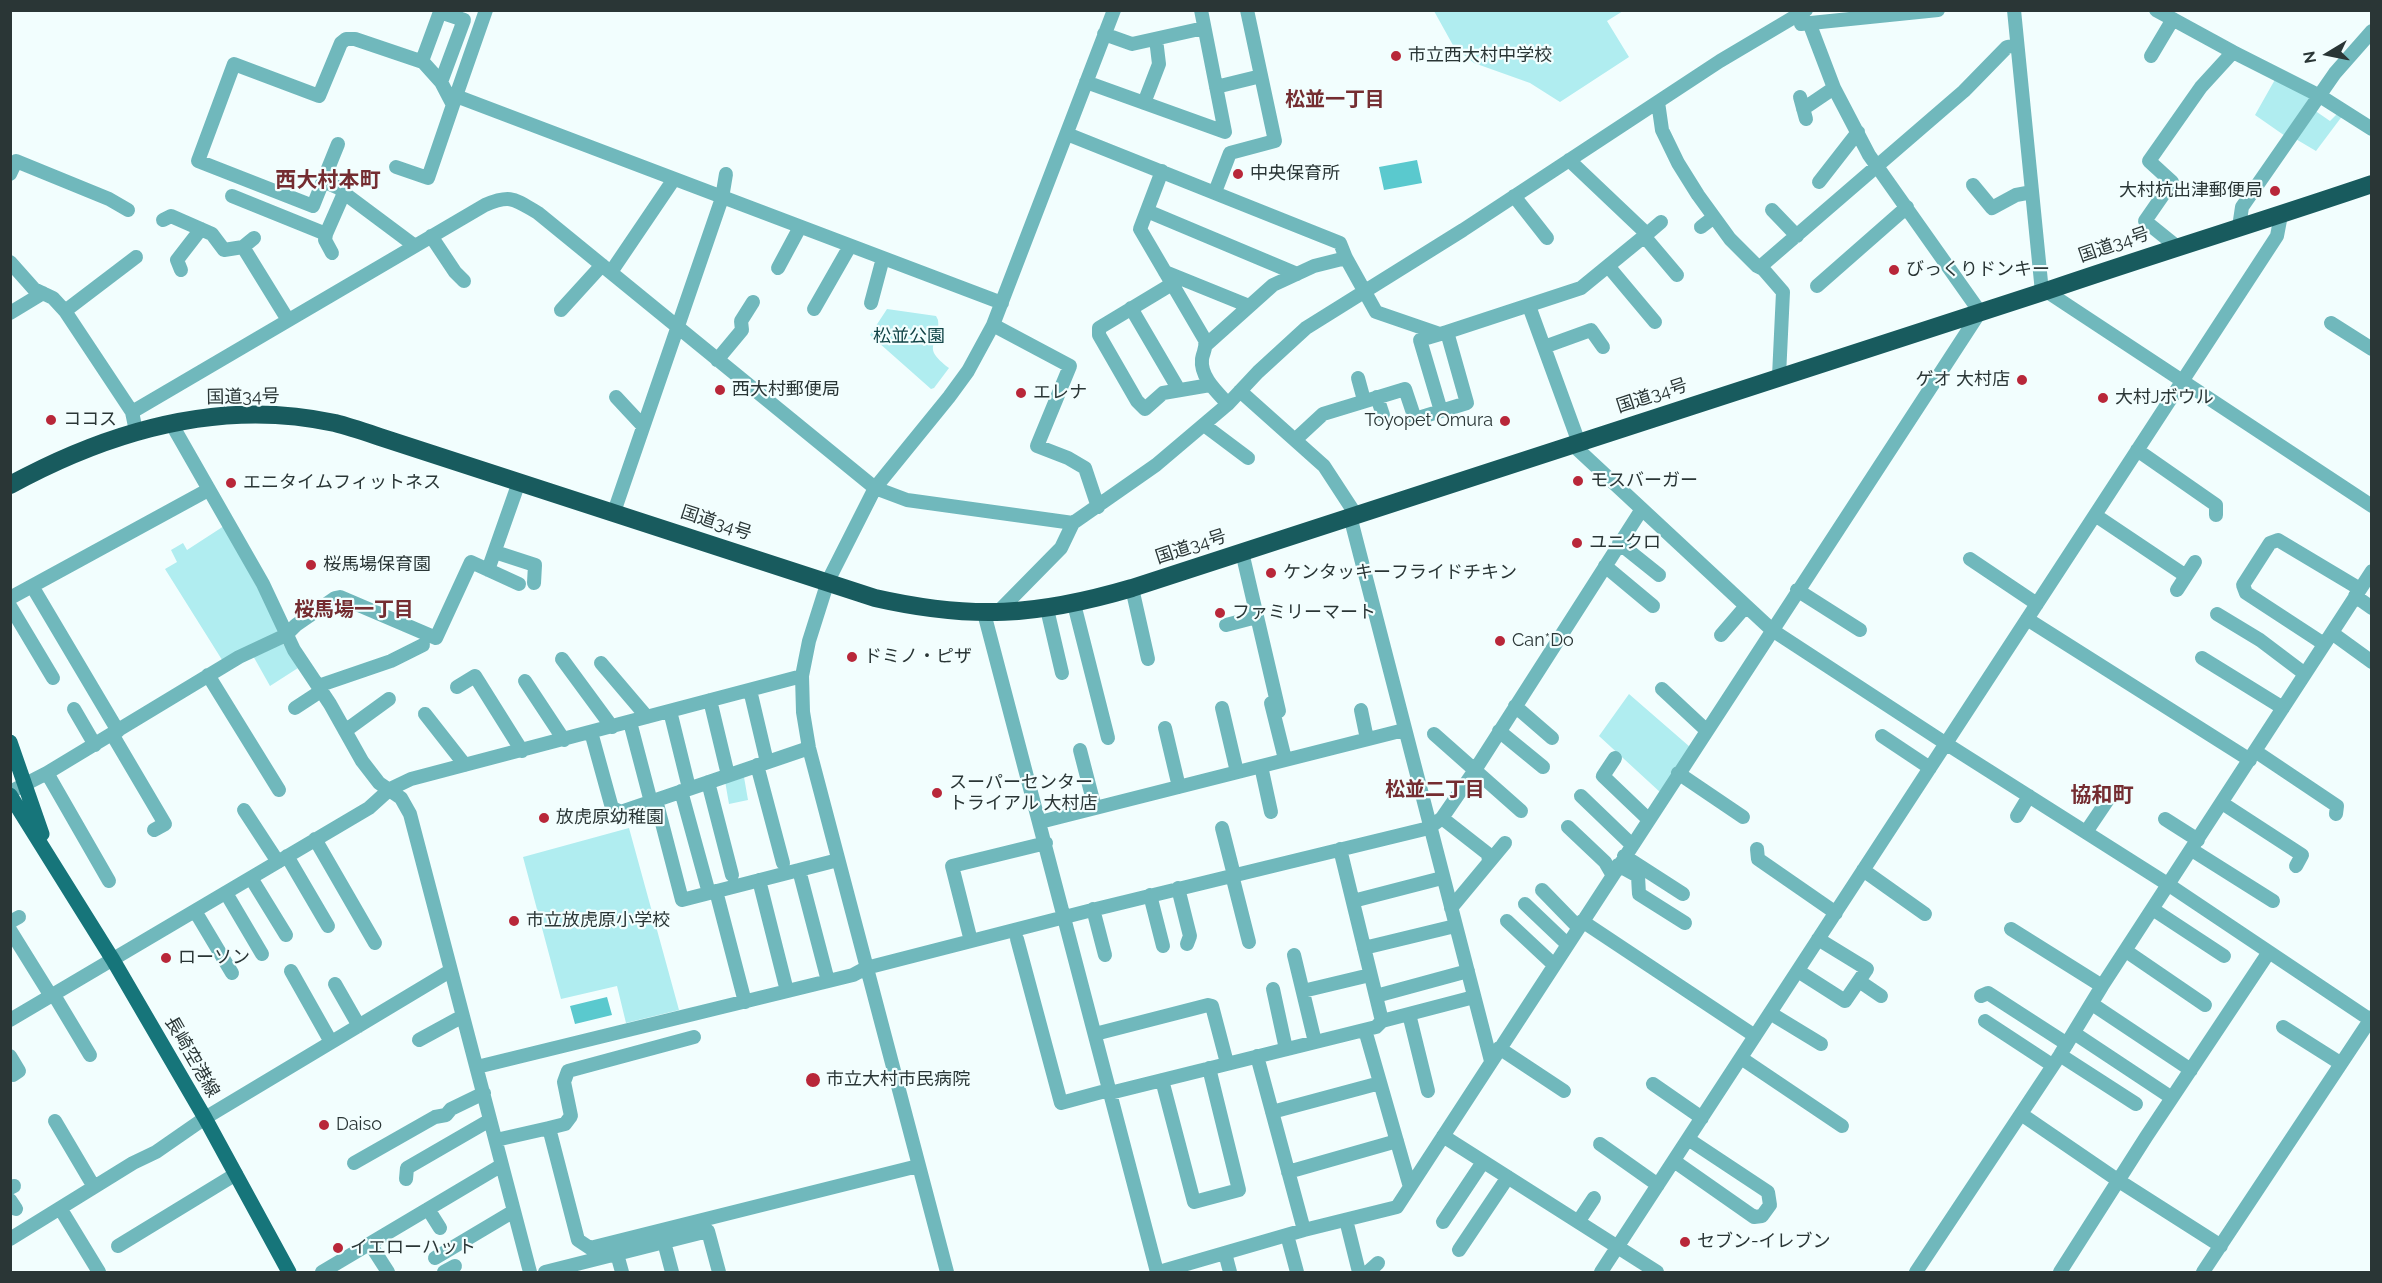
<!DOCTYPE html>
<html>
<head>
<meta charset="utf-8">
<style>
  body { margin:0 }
  #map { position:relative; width:2382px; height:1283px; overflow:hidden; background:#f2fefe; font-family:Raleway,sans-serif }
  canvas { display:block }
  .frame { position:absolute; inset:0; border:12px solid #2a3636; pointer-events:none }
  .north { position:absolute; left:2298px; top:24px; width:60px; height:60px; -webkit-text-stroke:4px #f2fefe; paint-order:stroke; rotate:260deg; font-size:16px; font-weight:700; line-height:24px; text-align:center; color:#2a3636 }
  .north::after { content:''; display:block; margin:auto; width:21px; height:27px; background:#2a3636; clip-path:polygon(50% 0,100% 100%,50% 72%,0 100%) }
</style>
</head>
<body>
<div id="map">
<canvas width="2382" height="1283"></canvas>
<div class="frame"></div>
<div class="north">N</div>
</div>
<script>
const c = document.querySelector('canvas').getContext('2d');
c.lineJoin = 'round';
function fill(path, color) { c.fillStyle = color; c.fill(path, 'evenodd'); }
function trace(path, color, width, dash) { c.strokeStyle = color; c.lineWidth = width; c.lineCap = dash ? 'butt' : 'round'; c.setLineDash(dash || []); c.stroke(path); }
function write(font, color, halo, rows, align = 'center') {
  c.font = font + ' Raleway,"Noto Sans JP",sans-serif'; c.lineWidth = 4.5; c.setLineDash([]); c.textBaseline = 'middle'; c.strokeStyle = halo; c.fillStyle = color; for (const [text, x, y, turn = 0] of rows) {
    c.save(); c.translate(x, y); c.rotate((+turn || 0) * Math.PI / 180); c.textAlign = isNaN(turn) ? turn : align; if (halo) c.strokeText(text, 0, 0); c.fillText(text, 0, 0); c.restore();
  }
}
const green = new Path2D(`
  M1434,11H1623L1607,21L1629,57L1560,102L1530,83L1474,63L1454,47Z
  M2277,76L2317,97L2288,138L2255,115Z
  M2314,110L2330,121L2338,113L2343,115L2316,151L2294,138Z
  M887,309L936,316L938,320C941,346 919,345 949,368L934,388L931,389L870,335Z
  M224,526L278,626L280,636L224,663L165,569L177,562L171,550L183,543L187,550Z
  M280,639L298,668L270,686L252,654Z
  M1629,694L1690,747L1661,793L1599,736Z
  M744,777L748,800L729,804L725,781Z
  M629,828L679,1010L626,1023L617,986L561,999L523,857Z`);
const water = new Path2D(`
  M1417,160L1422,183L1384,190L1379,167Z
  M607,997L612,1015L575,1024L570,1006Z`);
const minor = new Path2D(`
  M486,10L456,96L1002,303
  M2014,10L2042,292
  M2156,10L2233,52L2320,96L2372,129
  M1801,24L1938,10
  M1104,34L1132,44L1204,28
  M2151,56L2173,19
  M422,61L440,12L464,20L441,82
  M1086,82L1225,132L1201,10
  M1216,87L1261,76
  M1800,97L1806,119
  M1658,102L1662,130L1678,163L1698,195L1730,239L1757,266L1763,269L1783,292L1779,376
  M1144,103L1159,64L1156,39
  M1803,109L1834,88
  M1067,134L1340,243L1346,258L1376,312L1440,334
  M338,144L323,181L339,188L344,193
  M396,167L428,178L456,96
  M1162,171L1140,229L1205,340C1207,348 1203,352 1202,359C1200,377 1217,392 1228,404
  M10,174L16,161L109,199L128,210
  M323,181L313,206L198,161L234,64L319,96L341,43L346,39H355L423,62L441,82L453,105
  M1819,182L1858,132
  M1973,185L1992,208L2016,195L2032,192
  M1215,192L1230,153L1275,141L1247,10
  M232,196L326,234L344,193L415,246
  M1514,196L1547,238
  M1772,210L1797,236
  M1147,211L1297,274
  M163,220L171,216L212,234L224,250L243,247
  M1701,227L1714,217
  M2239,227L2242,207L2335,73L2372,31
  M326,234L325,240L332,253
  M1647,234L1661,222
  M431,236L455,272L464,281
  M1644,236L1677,275
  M254,238L243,247L288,320
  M2176,246L2145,221L2172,182L2149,161L2201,87L2233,52
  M10,262L34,289L53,298L65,311L132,412L136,431
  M1608,266L1655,322
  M1760,267L1964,91L2007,47L2017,45
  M778,268L800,227
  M181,270L177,260L201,229
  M611,272L674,179
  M1165,272L1249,306
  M1172,284L1099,328V335L1137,401L1145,409L1163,393L1210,385
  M1817,286L1907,207
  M2046,291L2372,506
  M871,303L883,258
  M1529,306L1579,443
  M1131,308L1179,390
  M814,309L850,246
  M561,310L602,265
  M65,311L136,257
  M10,313L43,293
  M2331,323L2372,349
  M993,325L1070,366L1037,446L1068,458L1085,468L1098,507
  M1447,332L1581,288L1647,234L1569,160
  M1206,345L1273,285L1314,266L1346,258
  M1544,347L1591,330L1603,347
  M717,360L742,330L741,321L753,302
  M1358,378L1364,400
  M1240,391L1324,466L1356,515
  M616,397L643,426
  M1377,397L1383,415
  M132,412L485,205C511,194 514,199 538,213L875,488L907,500L1073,523L1156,465L1228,404L1258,372L1306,328L1463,230L1720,61L1806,10
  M171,423L263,584L294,650L330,704L362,761L379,783L401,798L410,814L530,1272
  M1204,425L1248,458
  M1296,439L1323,414L1405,389L1415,419L1467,403L1447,332L1420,340L1441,411
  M1573,445L1772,630L1945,743L2169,885L2372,1021
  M2137,450L2216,505V515
  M614,512L722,198L726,174
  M2095,515L2186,576L2195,562
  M1350,516L1491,1061
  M1619,543L1659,575
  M495,552L535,565L534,583
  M1242,552L1279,711
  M1970,559L2037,604
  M1605,566L1653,606
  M488,570L519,482
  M32,586L118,731
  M1132,588L1148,659
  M1797,590L1860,630
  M2177,590L2186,576
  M2355,596L2372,608
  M10,598L208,490
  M1074,604L1108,738
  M10,606L53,678
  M1047,609L1062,673
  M984,613L1157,1272
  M997,613L1061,548L1073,523
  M2217,614L2260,640L2305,674
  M2027,619L2250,760
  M1226,625L1249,619
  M2332,633L2372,662
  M1721,635L1746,606
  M2324,644L2246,593L2243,585L2270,543L2278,540L2360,589
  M2202,658L2283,708
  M562,659L612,727
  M601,663L647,717
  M208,675L279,790
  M525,681L564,740
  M318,686L391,661L423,645
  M457,687L475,676L522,751
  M1662,689L1706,730
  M750,690L767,762
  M710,700L728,775
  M1271,703L1285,759
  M1515,706L1552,738
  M295,708L321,691
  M1222,708L1237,772
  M74,709L95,745
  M1361,710L1367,739
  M670,711L689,788
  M425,714L465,765
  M630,722L651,802
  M1165,728L1179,787
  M345,731L389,699
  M1499,731L1543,767
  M591,732L612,808L621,812L809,748
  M112,734L165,824L154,830
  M1434,734L1521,811
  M1882,736L1930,768
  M1080,750L1095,808
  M2255,751L2337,806L2336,814
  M1615,758L1603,776L1648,819
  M757,765L783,863
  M1261,766L1271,812
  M47,773L109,881
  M1678,773L1743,817
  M708,782L732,875
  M681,791L709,893
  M10,792L47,773L239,657L286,635L296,625L335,598L340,597L436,638L471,562L519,584
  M1581,796L1632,845
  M656,800L682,900L838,860
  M2222,803L2302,855L2296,866
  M244,810L278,862
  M2017,816L2029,796
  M1442,818L1488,854L1489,861
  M2165,819L2198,840
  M1040,822L1404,730
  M1568,827L1605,862L1612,874
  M1222,828L1234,875
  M2086,832L2111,795
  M315,839L375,943
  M1757,849L1758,859L1836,913
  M2192,850L2273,901
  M287,856L328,926
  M1624,856L1683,894
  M1618,865L1638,876L1639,894L1685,923
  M799,870L828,981
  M1863,870L1925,914
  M1232,875L1249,942
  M251,878L286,935
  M759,880L787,991
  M1178,888L1190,936L1187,944
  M1542,890L1578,927
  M716,891L745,1002
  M226,893L262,954
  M1150,895L1163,946
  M1353,901L1442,878
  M1525,904L1567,944
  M1451,908L1505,843
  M1093,909L1105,955
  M2154,910L2224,956
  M195,911L232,973
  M1507,921L1553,964
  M1582,921L1755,1036
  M10,922L19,917
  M2011,929L2102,986
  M10,930L51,996
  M1017,939L1061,1103L1109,1090
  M971,941L952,866L1046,843
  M1364,948L1455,926
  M2126,951L2205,1005
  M1294,955L1315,1042
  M291,971L331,1042
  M1798,971L1845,1001L1867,969L1818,939
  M1859,981L1881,996
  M335,984L359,1026
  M1273,989L1286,1049
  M1303,991L1370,975
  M54,995L90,1055
  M1376,996L1468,971
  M1981,996L1988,993L2067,1044
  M2092,1004L2191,1070
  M1770,1013L1821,1044
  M1409,1014L1428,1091
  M10,1020L369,808L390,789L411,779L802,676
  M1382,1021L1474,997
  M1985,1021L2052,1065
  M2283,1027L2340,1063
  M1365,1030L1410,1187
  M2074,1033L2172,1098
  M1095,1034L1208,1005L1212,1006L1227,1063
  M419,1040L463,1016
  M1499,1048L1564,1091
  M2060,1055L2136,1104
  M10,1056L19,1071L13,1075
  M1257,1056L1304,1230
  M1741,1058L1842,1126
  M477,1067L853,975L866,968L1096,909L1429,828L1442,818L1475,770L1642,509
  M1162,1080L1194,1202L1239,1190L1209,1068
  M1653,1084L1702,1118
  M1110,1093L1376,1027L1382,1021L1340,849
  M1272,1112L1380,1083
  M2021,1114L2119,1181L2221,1246
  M55,1121L94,1187
  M549,1128L565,1124L571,1116L564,1082L568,1071L694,1037
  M1443,1136L1657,1272
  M496,1140L549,1128L578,1240L590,1248L918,1166
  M1600,1144L1658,1185
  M1674,1161L1754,1217L1762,1216L1770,1205L1768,1192L1688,1139
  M354,1163L435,1117L446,1115L451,1109L484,1093
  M1288,1172L1397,1141
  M406,1179L407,1168L490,1120
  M10,1188L14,1186
  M10,1200L16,1209
  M60,1208L99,1272
  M428,1209L440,1228
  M1346,1220L1359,1272
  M1443,1222L1483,1162
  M1578,1222L1594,1198
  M1287,1235L1297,1272
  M10,1239L133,1163L156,1152L205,1118L450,971
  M664,1242L672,1272
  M370,1244L388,1272
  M118,1246L236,1174
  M1459,1250L1508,1177
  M1225,1253L1230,1272
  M617,1254L622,1272
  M435,1258L514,1211
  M322,1272L502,1165
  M444,1272L455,1266
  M545,1272L708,1231L719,1272
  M947,1272L809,748L803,712L802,676L809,641L828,581L875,488L949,397L968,371L993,325L1114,10
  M1159,1272L1304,1230L1397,1207L1980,312L1869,155L1834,88L1810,25
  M1368,1272L1378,1263
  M1601,1272L2277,236L2281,215
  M1916,1272L2060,1055L2102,986L2372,571
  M2060,1272L2146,1137L2269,952
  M2203,1272L2372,1017`);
const major = new Path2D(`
  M10,742L42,834
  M10,795L113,960L205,1118L289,1272`);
const highway = new Path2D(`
  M10,485C109,431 222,398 335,423C351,427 368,433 383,438L875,598C972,620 1037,616 1132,588L2046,291C2154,254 2263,221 2372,184`);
const markers = [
  [1396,56,6,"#b82739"],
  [1238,174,6,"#b82739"],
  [2275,191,6,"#b82739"],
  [1894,270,6,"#b82739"],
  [2022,380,6,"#b82739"],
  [720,390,6,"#b82739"],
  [1021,393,6,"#b82739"],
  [2103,398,6,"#b82739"],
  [51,420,6,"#b82739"],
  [1505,421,6,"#b82739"],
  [1578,481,6,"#b82739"],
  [231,483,6,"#b82739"],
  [1577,543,6,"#b82739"],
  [311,565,6,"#b82739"],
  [1271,573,6,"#b82739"],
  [1220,613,6,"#b82739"],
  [1500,641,6,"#b82739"],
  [852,657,6,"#b82739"],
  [937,793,6,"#b82739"],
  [544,818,6,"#b82739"],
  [514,921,6,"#b82739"],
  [166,958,6,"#b82739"],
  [813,1080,8,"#b82739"],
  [324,1125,6,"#b82739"],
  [1685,1242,6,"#b82739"],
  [338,1248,6,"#b82739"]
];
const poiNames = [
  ["市立西大村中学校",1408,56],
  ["中央保育所",1250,174],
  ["大村杭出津郵便局",2263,191,"right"],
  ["びっくりドンキー",1906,270],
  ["ゲオ 大村店",2010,380,"right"],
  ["西大村郵便局",732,390],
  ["エレナ",1033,393],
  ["大村Jボウル",2115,398],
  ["ココス",63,420],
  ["Toyopet Omura",1493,421,"right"],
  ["モスバーガー",1590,481],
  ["エニタイムフィットネス",243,483],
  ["ユニクロ",1589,543],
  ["桜馬場保育園",323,565],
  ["ケンタッキーフライドチキン",1283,573],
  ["ファミリーマート",1232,613],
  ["Can*Do",1512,641],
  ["ドミノ・ピザ",864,657],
  ["スーパーセンター",949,783],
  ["トライアル 大村店",949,804],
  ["放虎原幼稚園",556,818],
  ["市立放虎原小学校",526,921],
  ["ローソン",178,958],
  ["市立大村市民病院",826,1080],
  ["Daiso",336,1125],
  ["セブン-イレブン",1697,1242],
  ["イエローハット",350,1248]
];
const streetNames = [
  ["国道34号",2114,245,-19],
  ["国道34号",1652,396,-18],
  ["国道34号",243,397,-1],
  ["国道34号",716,523,18],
  ["国道34号",1191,547,-18],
  ["長崎空港線",192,1057,60]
];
const parkNames = [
  ["松並公園",909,337]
];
const neighbourhoodNames = [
  ["松並一丁目",1335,100],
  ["桜馬場一丁目",354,610],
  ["松並二丁目",1435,790]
];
const quarterNames = [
  ["西大村本町",328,181],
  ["協和町",2102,796]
];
fill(green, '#b0edf0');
fill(water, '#5ac9ce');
trace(minor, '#70b8bc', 14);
trace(major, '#16757a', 15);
trace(highway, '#185b5e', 18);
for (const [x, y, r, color] of markers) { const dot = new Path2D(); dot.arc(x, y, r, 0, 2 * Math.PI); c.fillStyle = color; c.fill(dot); trace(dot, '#f2fefe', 2); }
write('18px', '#2a3636', '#f2fefe', poiNames, 'left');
write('18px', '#2a3636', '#f2fefe', streetNames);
write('18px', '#114447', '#f2fefe', parkNames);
write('bold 20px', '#742d31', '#f2fefe', neighbourhoodNames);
write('bold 21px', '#742d31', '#f2fefe', quarterNames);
</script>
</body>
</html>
